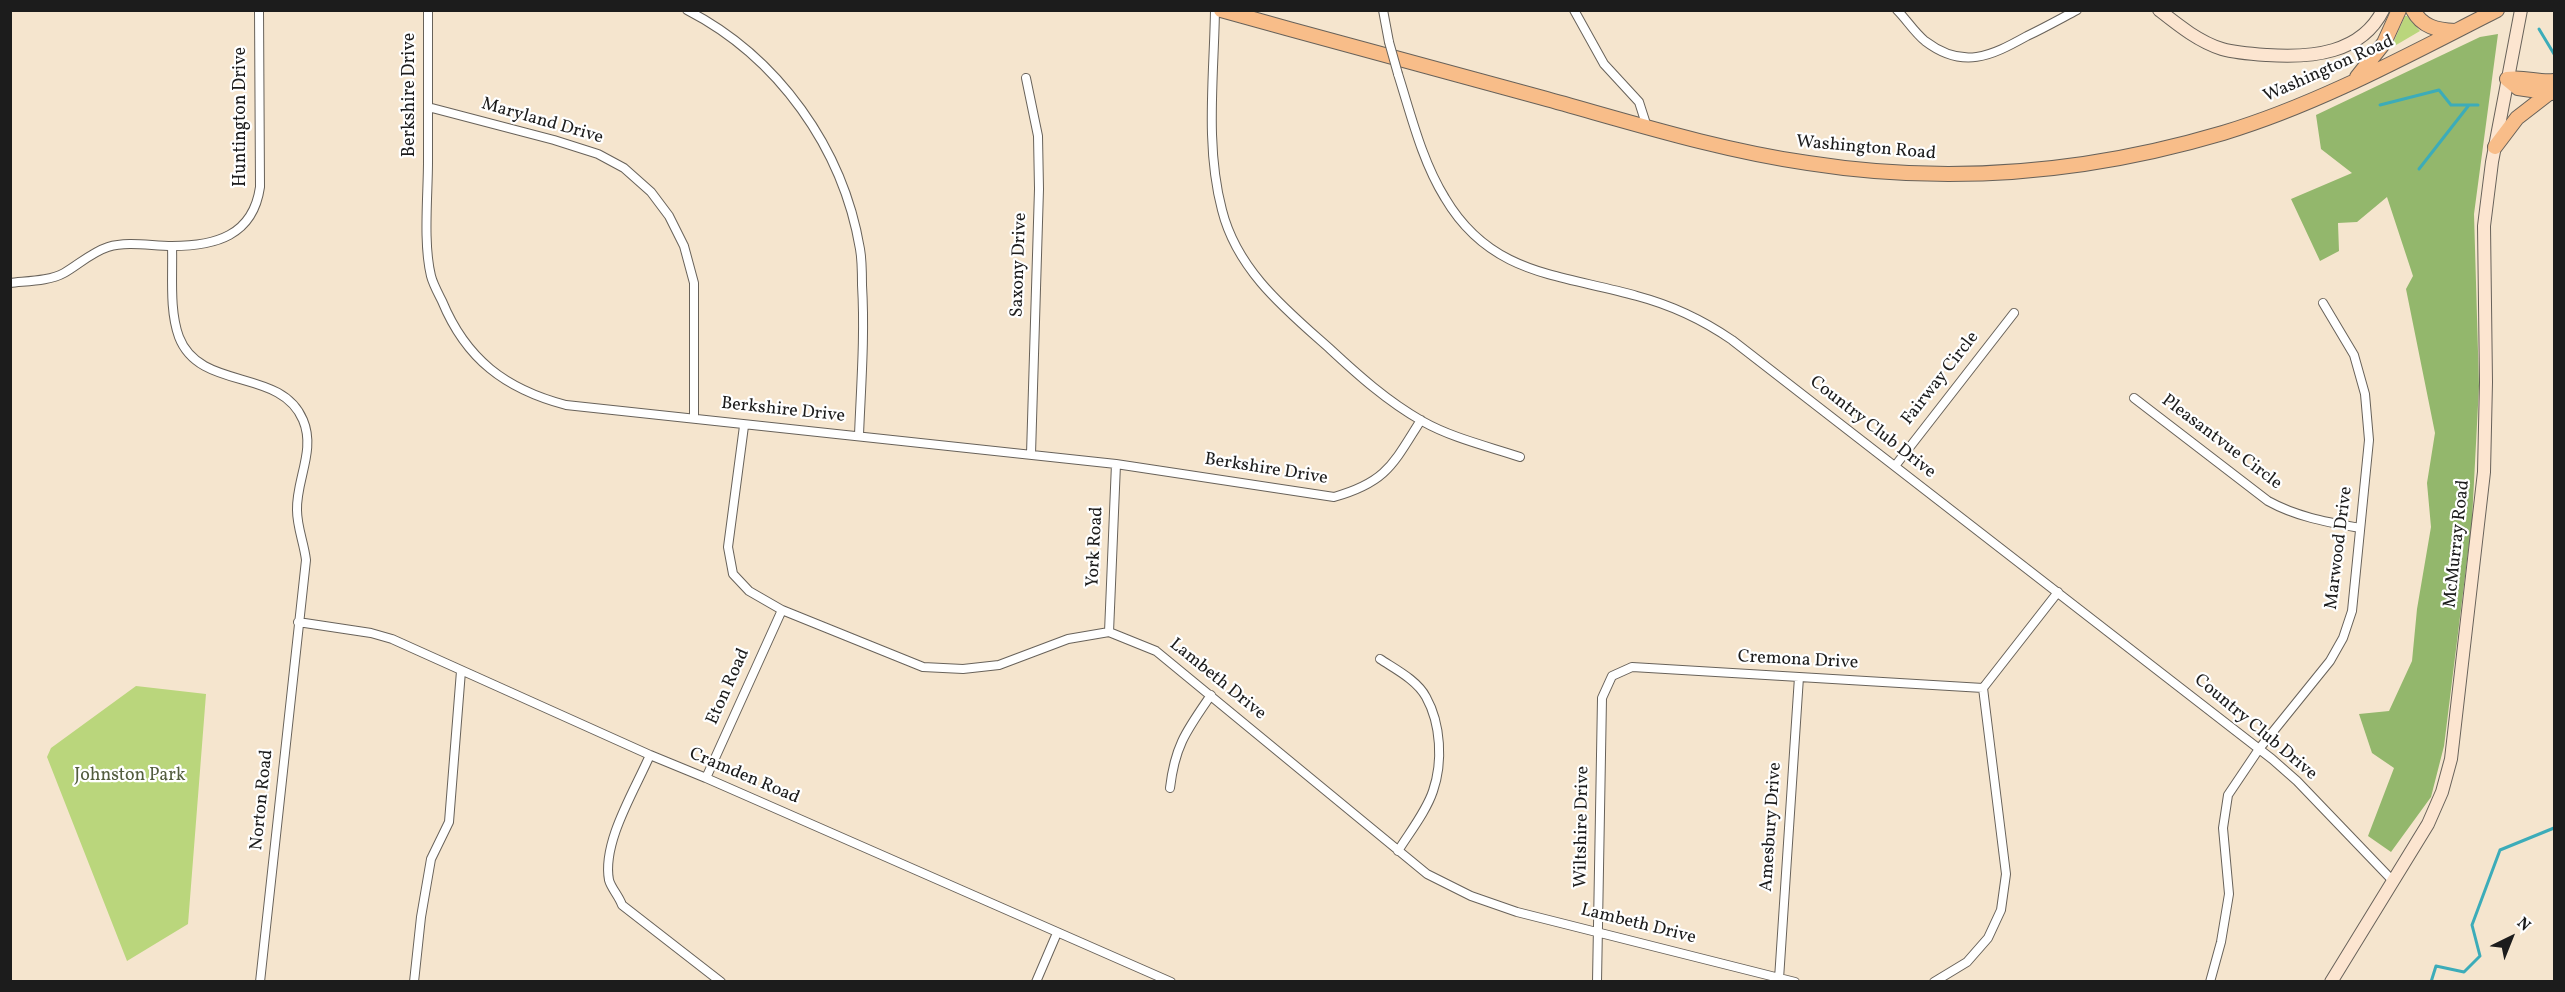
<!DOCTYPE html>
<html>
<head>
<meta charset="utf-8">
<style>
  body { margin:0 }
  #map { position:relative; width:2565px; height:992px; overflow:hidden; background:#f5e5ce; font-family:Vollkorn,serif }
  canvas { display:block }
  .frame { position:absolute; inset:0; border:12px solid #1c1c1c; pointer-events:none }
  .north { position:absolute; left:2481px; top:908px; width:60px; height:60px; -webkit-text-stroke:4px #fff; paint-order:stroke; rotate:43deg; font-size:16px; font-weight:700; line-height:24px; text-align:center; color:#1c1c1c }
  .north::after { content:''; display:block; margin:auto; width:21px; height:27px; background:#1c1c1c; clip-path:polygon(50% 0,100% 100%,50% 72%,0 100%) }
</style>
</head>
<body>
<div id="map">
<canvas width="2565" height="992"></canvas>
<div class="frame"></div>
<div class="north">N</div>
</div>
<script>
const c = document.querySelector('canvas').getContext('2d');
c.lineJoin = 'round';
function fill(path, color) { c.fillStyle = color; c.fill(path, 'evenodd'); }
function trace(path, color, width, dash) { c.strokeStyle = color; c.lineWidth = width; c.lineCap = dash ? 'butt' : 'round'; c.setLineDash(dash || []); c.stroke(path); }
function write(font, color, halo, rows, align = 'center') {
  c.font = font + ' Vollkorn,serif'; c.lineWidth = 4.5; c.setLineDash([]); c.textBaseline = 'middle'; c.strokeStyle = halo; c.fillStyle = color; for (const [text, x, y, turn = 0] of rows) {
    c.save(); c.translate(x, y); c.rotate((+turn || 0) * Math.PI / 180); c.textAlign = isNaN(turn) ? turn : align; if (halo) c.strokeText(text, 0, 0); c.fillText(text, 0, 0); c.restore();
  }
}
const green = new Path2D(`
  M2405,16H2407L2420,31L2391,48Z
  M136,686L206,694L188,924L127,961L47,757L51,748Z`);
const forest = new Path2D(`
  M2498,34L2474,214L2479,386L2472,520L2444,746L2431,797L2391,852L2368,836L2394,768L2372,753L2359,714L2389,711L2412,661L2417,609L2431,527L2427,483L2435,433L2406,289L2413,276L2387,197L2357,222L2338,223L2339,251L2320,261L2291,199L2352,173L2321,149L2316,115L2480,37Z`);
const stream = new Path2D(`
  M2539,29L2554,54
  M2380,105L2439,90L2451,105H2478
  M2419,169L2469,105
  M2431,982L2436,966L2464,972L2480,956L2472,925L2500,850L2554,828`);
const street = new Path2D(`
  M428,10C428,61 428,111 428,161C428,196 423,243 431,276C433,284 438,293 442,301C466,359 505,389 566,405L1116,464L1334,497C1387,482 1393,464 1421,420
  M687,10C778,57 843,148 860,249C862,260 862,273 862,285C865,335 861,385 859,435
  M1215,10C1214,76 1205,146 1222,210C1237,270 1285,309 1329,348C1358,375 1387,401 1422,421C1452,438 1487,446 1520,457
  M1383,10L1389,42
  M1574,10L1604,64L1639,102L1647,127
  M1897,10C1907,20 1914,32 1925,41C1963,70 1991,56 2027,36C2044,28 2060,19 2077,10
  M1398,74C1411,115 1422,161 1445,198C1491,276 1560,274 1637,296C1671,305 1703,320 1732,340L2272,759L2297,781L2393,881
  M1026,78L1038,136L1039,189L1031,454
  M428,107L554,140L598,154L624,168L651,192L669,216L684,246L694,283V418
  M172,246C173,275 169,310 179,337C200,392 281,367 303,420C316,450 296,480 297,510C297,527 304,543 306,560L260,982
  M10,283C27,281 50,281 64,273C78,265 92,252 108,247C128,241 151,246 172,246C215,246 253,236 260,187L259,10
  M2134,398L2268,501C2297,517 2327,522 2360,528
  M744,426L728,547L733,574L749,591L782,610L923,667L963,669L999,665L1068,639L1109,632L1156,651L1427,874L1471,896L1517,912L1795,982
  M1895,466L2014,313
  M298,622L371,633L392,639L650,755L706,778L1171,982
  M1109,632L1116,464
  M1380,659C1395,669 1417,680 1426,697C1441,724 1443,762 1433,791C1426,812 1409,833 1398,851
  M650,755C635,790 602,842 609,880C611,888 619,896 622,905L721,982
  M706,778L782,610
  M1170,788C1175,745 1187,730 1211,695
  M1779,979L1799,677
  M414,982L421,917L431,859L449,822L461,671
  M1036,982L1057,933
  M1597,982L1602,698L1612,676L1632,667L1983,688
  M1934,982L1967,962L1988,938L2001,910L2006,874L1983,688L2058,592
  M2210,982L2221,942L2229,894L2223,828L2228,795L2259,749L2330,661L2343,638L2352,611L2369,440L2365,394L2354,355L2323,303`);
const secondary = new Path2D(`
  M2159,10C2178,25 2199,42 2222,49C2236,53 2252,54 2267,55C2311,58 2361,54 2383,10
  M2331,982L2428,824L2442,792L2451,759L2484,472L2486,382L2484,226L2492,162L2521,10`);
const primary = new Path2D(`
  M1221,10C1328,40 1435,69 1543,98C1630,122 1718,150 1808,163C1947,185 2088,173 2223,133C2319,104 2408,55 2497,10
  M2413,10C2422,27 2437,30 2455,31
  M2357,77L2384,43L2399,10
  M2507,79L2518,88L2552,93
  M2507,79C2524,76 2538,83 2554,81
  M2495,147L2517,118L2548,94`);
const streetBridge = new Path2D(`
  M1389,42L1398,74`);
const streetNames = [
  ["Washington Road",2329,70,-24],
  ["Berkshire Drive",411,95,-90],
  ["Huntington Drive",242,117,-90],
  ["Maryland Drive",542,122,16],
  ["Washington Road",1866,149,5],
  ["Saxony Drive",1020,265,-88],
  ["Fairway Circle",1941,379,-52],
  ["Berkshire Drive",783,411,6],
  ["Country Club Drive",1872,428,38],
  ["Pleasantvue Circle",2221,443,37],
  ["Berkshire Drive",1266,470,9],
  ["McMurray Road",2458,544,-84],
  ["York Road",1096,547,-87],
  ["Marwood Drive",2340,548,-83],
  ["Cremona Drive",1798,661,3],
  ["Lambeth Drive",1217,680,39],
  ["Eton Road",729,687,-66],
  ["Country Club Drive",2255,728,40],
  ["Cramden Road",744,777,23],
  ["Norton Road",263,800,-84],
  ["Wiltshire Drive",1583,827,-89],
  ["Amesbury Drive",1772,827,-86],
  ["Lambeth Drive",1638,925,14]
];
const parkNames = [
  ["Johnston Park",130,777]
];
fill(green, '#bad67c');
fill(forest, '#93b76c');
trace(stream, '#3cacb9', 3);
trace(street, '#68625a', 10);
trace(secondary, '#68625a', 14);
trace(primary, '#68625a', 16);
trace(street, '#fff', 8);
trace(secondary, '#fce5d0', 12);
trace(primary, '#f8bd89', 14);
trace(streetBridge, '#68625a', 10, []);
trace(streetBridge, '#fff', 8);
write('18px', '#1c1c1c', '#fff', streetNames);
write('18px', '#535d3e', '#fff', parkNames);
</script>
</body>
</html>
